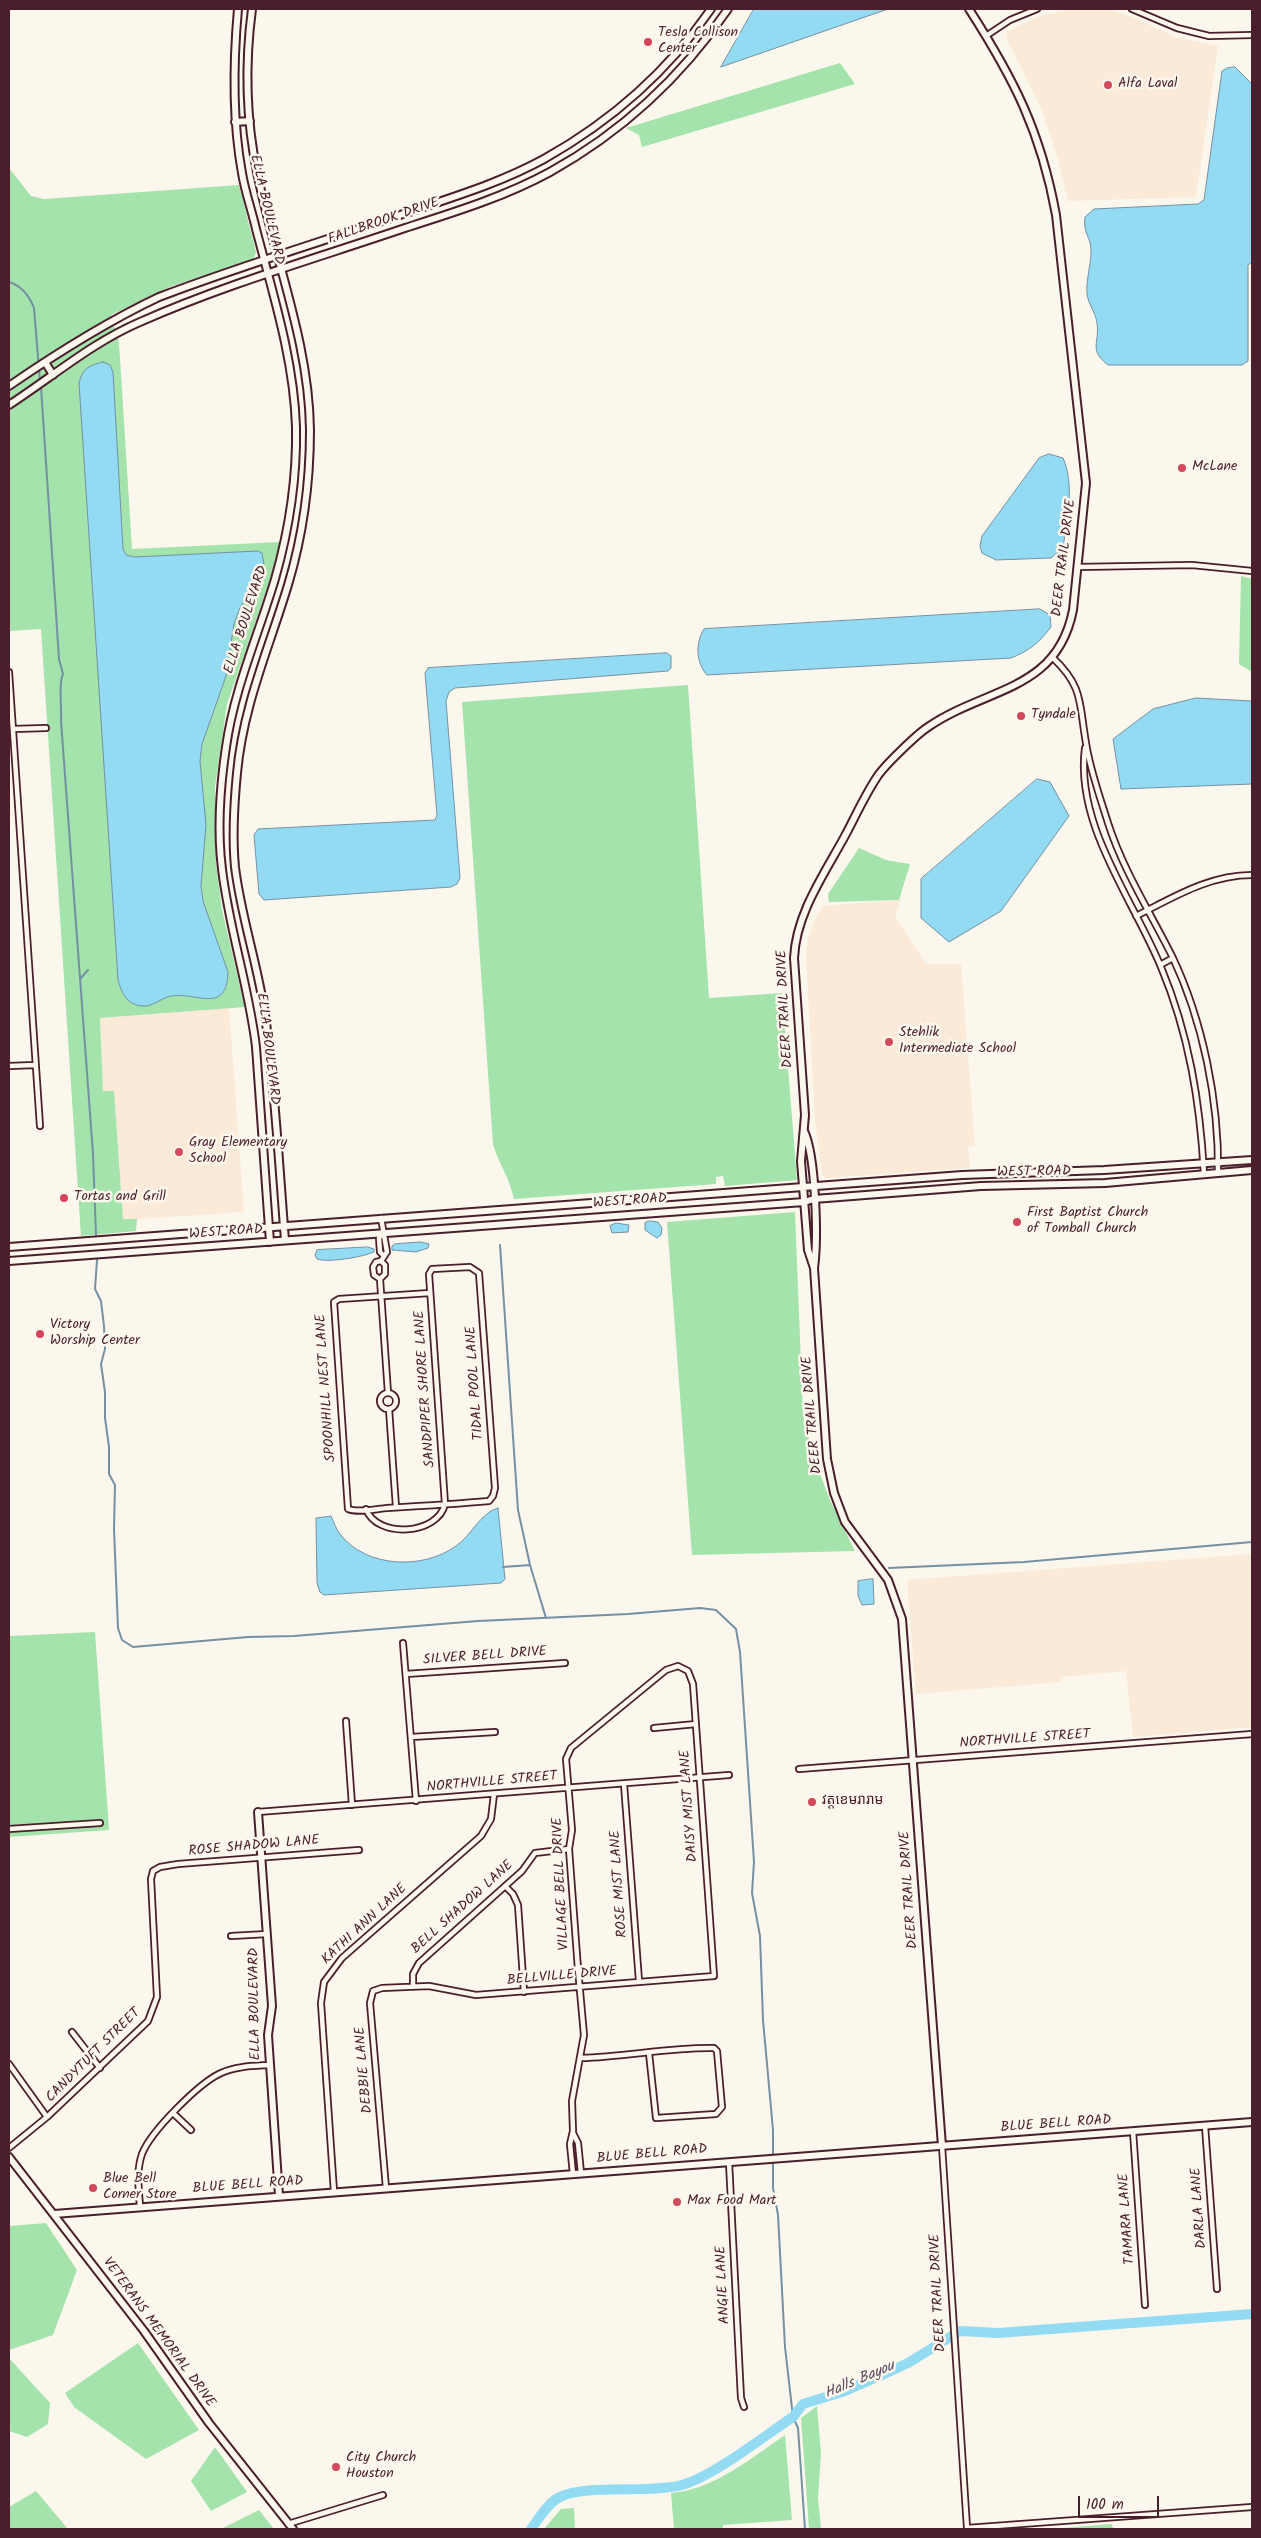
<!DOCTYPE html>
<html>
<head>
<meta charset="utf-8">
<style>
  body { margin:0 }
  #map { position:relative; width:1261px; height:2538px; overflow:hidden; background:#fbf7ec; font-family:Kalam,sans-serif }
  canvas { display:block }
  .frame { position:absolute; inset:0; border:10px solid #4a1f2b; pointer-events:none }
  .scale { position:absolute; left:1078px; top:2496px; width:81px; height:22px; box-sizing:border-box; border:2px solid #4a1f2b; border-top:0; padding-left:6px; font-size:15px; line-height:18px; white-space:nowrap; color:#4a1f2b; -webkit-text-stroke:4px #fbf7ec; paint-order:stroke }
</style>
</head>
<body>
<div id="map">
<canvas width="1261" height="2538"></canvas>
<div class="frame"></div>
<div class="scale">100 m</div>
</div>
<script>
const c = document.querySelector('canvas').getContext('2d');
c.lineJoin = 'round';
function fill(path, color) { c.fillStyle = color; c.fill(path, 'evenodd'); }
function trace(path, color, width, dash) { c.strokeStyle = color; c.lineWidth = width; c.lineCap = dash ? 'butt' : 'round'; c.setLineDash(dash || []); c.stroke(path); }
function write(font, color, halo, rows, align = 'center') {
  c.font = font + ' Kalam,"Noto Sans Khmer",sans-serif'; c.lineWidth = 5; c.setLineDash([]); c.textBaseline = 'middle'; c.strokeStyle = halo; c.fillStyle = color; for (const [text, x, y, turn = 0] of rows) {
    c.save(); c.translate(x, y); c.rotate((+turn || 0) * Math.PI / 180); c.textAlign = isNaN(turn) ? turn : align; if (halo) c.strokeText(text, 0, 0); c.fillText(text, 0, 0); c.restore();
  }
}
const built = new Path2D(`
  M1072,9H1107L1138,19L1175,37L1218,46L1196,197L1068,201L1059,162L1042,110L1006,37L1008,31L1040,16Z
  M900,900L895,916L926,964H961L975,1146L968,1147L970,1168L826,1178L822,1175L815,1120L806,955L808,939L814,922L823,906Z
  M229,1008L244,1212L123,1220L114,1092H103L100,1018Z
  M1252,1554V1727L1133,1737L1126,1671L1061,1677V1682L916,1694L907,1580Z`);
const green = new Path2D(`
  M840,63L855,84L642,147L639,135L626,128Z
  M9,168L31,196L44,199L239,185L256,252L253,260L172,286L111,315L119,343L132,549L280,542L268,586L227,704L215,787L216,863L222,910L245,1007L100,1018L103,1091H114L123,1219H137L136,1231L81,1236L41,629L9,631Z
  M1241,576L1252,579V672L1239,664Z
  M688,685L709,998L782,993L797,1180L725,1186L723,1176L716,1177V1184L514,1199C509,1176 499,1165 493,1144L462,702Z
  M859,848L886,860L910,864L899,900L829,902L828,894Z
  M795,1212L803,1415L813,1456L830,1500L855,1551L692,1555L667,1222Z
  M95,1632L109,1830L9,1837V1636Z
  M46,2223L77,2270L53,2335L9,2350V2226Z
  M138,2343L199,2430L146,2459L74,2407L65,2393Z
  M9,2358L50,2403L48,2424L27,2437L9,2431Z
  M817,2406L821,2453L818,2498L821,2529H809L801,2418Z
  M785,2435L792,2520L723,2525V2529H674L671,2493C713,2490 751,2458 785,2435Z
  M215,2447L247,2492L211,2511L191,2481Z
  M36,2491L68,2529H9V2507Z
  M574,2508L575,2529H544L561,2509Z
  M259,2510L274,2529L223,2528Z
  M1112,2524L1113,2529H1050Z`);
const water = new Path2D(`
  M754,9H888L721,67Z
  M1235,67L1252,84V262L1248,265V361L1242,365H1108C1088,349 1100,344 1097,323C1096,313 1088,304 1087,294C1086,279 1091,265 1091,251C1091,236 1083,235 1085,217L1094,209L1198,204L1204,200L1222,71L1227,68Z
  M103,362L110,365L113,372L123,549L126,555L135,557L257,551L262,553L264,565L240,608L234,624L226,676L202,744L200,761L206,825L201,886L203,901L228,972C227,1015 196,992 172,996C163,997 155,1005 146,1006C128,1007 122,994 118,980L79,383C83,368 88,366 103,362Z
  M1049,454L1063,458C1075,485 1067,520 1063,548L1051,558L996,560L982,553L980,546L982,536L1039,458Z
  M1040,609L1050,615L1051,627C1039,643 1029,651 1011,658L707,675C696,663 695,643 704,629Z
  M667,653L671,656V668L668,671L455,688L449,692L446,701L460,878L457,884L451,887L264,900L259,894L254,835L258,829L435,820L437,815L425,673L428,668Z
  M1196,698L1252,701V784L1121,789L1113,739L1153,709Z
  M1037,779L1050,782L1069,816L1001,911L949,942L921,918V879Z
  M650,1221L658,1222L662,1228L661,1235L657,1238L645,1230V1223Z
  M616,1223L629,1225L628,1232L612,1233L610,1226Z
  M421,1242L429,1244L428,1248L416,1252L392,1250V1246L395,1244Z
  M368,1247L374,1249V1252C363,1257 328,1263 317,1259L315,1255L317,1250Z
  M498,1508L505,1579L501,1583L324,1595L320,1592L317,1583L316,1518L331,1516C334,1522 336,1529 340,1534C366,1568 423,1570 456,1546C472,1535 480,1513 498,1508Z
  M873,1579L874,1604L862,1605L858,1596V1581Z`);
const stream = new Path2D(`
  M9,282C22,286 29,295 34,308L40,382
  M41,387L59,659L63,674C58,684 62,707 61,721L93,1154L96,1235
  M81,978L88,970
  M500,1245L518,1510L530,1565L546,1618
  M97,1260L95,1289L101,1301L104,1326L105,1349L101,1364L105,1392V1418L109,1447V1474L115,1485L114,1529L118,1628L122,1640L133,1647L248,1637L294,1636L478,1621L628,1614L700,1608L716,1610L736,1629L740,1652L754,1862L752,1893L760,1936L763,2020L773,2130V2157
  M503,1567L530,1565
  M889,1568L1024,1562L1252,1542
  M773,2161V2188L778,2215L785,2347L793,2417L798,2428L805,2529`);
const river = new Path2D(`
  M531,2529C538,2520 547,2504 558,2498C585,2483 649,2494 682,2485C714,2476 764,2436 793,2417L803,2404L845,2391L882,2375L908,2363L960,2331L998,2333L1252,2314`);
const street = new Path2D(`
  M1132,9L1177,28L1209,36L1252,35
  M986,36L1010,20L1037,9
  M1077,567L1192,565L1252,571
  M1053,658C1084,687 1079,704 1086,743C1090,770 1100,797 1108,823C1123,870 1150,912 1172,956C1203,1021 1219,1101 1218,1173
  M9,672L40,1126
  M13,729L46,728
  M1085,748C1075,825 1133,899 1161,967C1189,1034 1200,1102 1204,1174
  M1136,916C1174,897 1209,875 1252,875
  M1160,965L1173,958
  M9,1066L35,1065
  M382,1234L379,1238L380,1252L384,1256
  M380,1279L388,1393
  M380,1279L374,1275L373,1267L376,1262L381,1261L387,1252L381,1218
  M380,1279L385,1274V1265L381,1261
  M380 1401a8 8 0 1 1 16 0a8 8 0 1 1-16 0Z
  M389,1409L396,1507
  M366,1509C377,1539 438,1535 445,1504L429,1274L432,1269L470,1267L479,1273L495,1488L493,1496L489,1501C455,1504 421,1506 387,1508C376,1509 358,1513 348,1509L334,1302L339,1299L430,1293
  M403,1643L416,1801
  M406,1674L565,1663
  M346,1721L352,1805
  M654,1728L696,1724
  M411,1737L495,1732
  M799,1769L1252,1734
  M624,1784L639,1981
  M258,1812L729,1775
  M9,1829L100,1823
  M505,1886L513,1894L518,1905L524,1992
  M231,1936L267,1934
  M413,1986V1974L419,1963L522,1871L535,1853L569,1849
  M72,2032L100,2068
  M581,2058C626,2057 670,2047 714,2048L717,2051L722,2107L716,2114L656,2118L649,2053
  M9,2064L47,2117
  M173,2113L191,2130
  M1205,2126L1217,2289
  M1133,2131L1145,2305
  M573,2133L578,2143L581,2173
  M942,2146L967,2528L1252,2507
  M9,2148L47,2117L148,2021L157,1997L151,1879L153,1871L160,1867L178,1864L359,1850
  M729,2162L741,2398L744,2407
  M386,2188L370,2003L373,1991L382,1988L429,1986L476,1995L714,1976L693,1684L688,1671L678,1666L666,1670L571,1748L566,1759L572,1830L569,1849L578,1969L584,2035L572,2101L573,2131L570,2144L573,2174
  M334,2192L321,2003L324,1982L342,1958L481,1836L491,1819L494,1794
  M140,2207C139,2190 136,2171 142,2154C151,2131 199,2083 221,2073C236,2066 254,2066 270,2065
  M288,2524L383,2495`);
const secondary = new Path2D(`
  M238,9C233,64 232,118 242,173C245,192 252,211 256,229C273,294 294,360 296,427C297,478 289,530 275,579C258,636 234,689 226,747C220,787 217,829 222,869C229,929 249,987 256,1047L270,1242
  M252,9C245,62 246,119 257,172C274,258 309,341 310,430C310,482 303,535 288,585C269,648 243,706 237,773C234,804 232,836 235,867C241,917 258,965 265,1015C275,1089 279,1165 285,1240
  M235,122L250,121
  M45,362L53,375
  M9,386C57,353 106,322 159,297C240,266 324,241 406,213C453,197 500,183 544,159C610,122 668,71 711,9
  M9,405C52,377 93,342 140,322C226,284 317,258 405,228C455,212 504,197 550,172C622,132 682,76 728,9
  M804,1131C816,1156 818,1239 814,1268L827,1459L834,1493L845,1522L888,1580L902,1619L942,2146
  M9,1247L962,1175L1104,1170L1252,1160
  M9,1261L804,1202L814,1199L981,1186L1105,1183L1252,1170
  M814,1268L808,1250L801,1161L805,1115L794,958C796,913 825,873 846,834C856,815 865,795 877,777C884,766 916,735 928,727C986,687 1057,692 1073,610L1086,483L1056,215C1041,132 1014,79 969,9
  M258,1812L272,2006L268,2035L279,2196
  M9,2157L144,2331L209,2423L293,2529
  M54,2214L1252,2122`);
const markers = [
  [648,42,5,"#d1495b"],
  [1108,85,5,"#d1495b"],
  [1182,468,5,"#d1495b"],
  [1021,716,5,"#d1495b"],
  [889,1042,5,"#d1495b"],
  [179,1152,5,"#d1495b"],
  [64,1198,5,"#d1495b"],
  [1017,1222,5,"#d1495b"],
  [40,1334,5,"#d1495b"],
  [812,1802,5,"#d1495b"],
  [93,2188,5,"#d1495b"],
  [677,2202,5,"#d1495b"],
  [336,2467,5,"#d1495b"]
];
const poiNames = [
  ["Tesla Collison",658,34],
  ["Center",658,50],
  ["Alfa Laval",1118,85],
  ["McLane",1192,468],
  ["Tyndale",1031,716],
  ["Stehlik",899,1034],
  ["Intermediate School",899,1050],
  ["Gray Elementary",189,1144],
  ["School",189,1160],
  ["Tortas and Grill",74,1198],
  ["First Baptist Church",1027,1214],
  ["of Tomball Church",1027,1230],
  ["Victory",50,1326],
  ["Worship Center",50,1342],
  ["វត្តខេមរារាម",822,1802],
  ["Blue Bell",103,2180],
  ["Corner Store",103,2196],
  ["Max Food Mart",687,2202],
  ["City Church",346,2459],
  ["Houston",346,2475]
];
const streetNames = [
  ["ELLA BOULEVARD",266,210,77],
  ["FALLBROOK DRIVE",384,222,-19],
  ["DEER TRAIL DRIVE",1065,558,-83],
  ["ELLA BOULEVARD",247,620,-72],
  ["DEER TRAIL DRIVE",786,1009,-93],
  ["ELLA BOULEVARD",267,1049,83],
  ["WEST ROAD",1034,1173,-1],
  ["WEST ROAD",630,1202,-4],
  ["WEST ROAD",226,1233,-4],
  ["TIDAL POOL LANE",476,1383,-94],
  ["SPOONHILL NEST LANE",327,1388,-94],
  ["SANDPIPER SHORE LANE",426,1389,-94],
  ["DEER TRAIL DRIVE",813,1415,-95],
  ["SILVER BELL DRIVE",485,1657,-4],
  ["NORTHVILLE STREET",1025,1740,-4],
  ["NORTHVILLE STREET",492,1783,-5],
  ["DAISY MIST LANE",690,1806,-94],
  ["ROSE SHADOW LANE",254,1847,-5],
  ["VILLAGE BELL DRIVE",562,1884,-93],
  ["ROSE MIST LANE",620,1884,-94],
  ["DEER TRAIL DRIVE",910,1890,-94],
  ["BELL SHADOW LANE",463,1908,-42],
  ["KATHI ANN LANE",365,1925,-43],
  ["BELLVILLE DRIVE",562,1977,-5],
  ["ELLA BOULEVARD",256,2004,-91],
  ["CANDYTUFT STREET",94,2056,-45],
  ["DEBBIE LANE",365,2070,-95],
  ["BLUE BELL ROAD",1056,2125,-4],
  ["BLUE BELL ROAD",652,2155,-5],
  ["BLUE BELL ROAD",248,2186,-4],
  ["DARLA LANE",1200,2208,-94],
  ["TAMARA LANE",1128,2219,-94],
  ["ANGIE LANE",724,2285,-93],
  ["DEER TRAIL DRIVE",939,2293,-93],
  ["VETERANS MEMORIAL DRIVE",158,2333,54]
];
const waterNames = [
  ["Halls Bayou",860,2381,-23]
];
fill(built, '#faead7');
fill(green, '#a4e3ab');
fill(water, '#92dbf3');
trace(water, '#7590a3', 1);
trace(stream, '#7590a3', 2);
trace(river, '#92dbf3', 10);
trace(street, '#4a1f2b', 8);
trace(secondary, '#4a1f2b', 10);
trace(street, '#fbf7ec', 4.5);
trace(secondary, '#fbf7ec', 6);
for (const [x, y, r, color] of markers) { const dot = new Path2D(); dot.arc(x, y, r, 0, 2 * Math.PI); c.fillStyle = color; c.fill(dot); trace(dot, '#fbf7ec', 2); }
write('14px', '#4a1f2b', '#fbf7ec', poiNames, 'left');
write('14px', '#4a1f2b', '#fbf7ec', streetNames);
write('italic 15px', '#5c4e5d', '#fbf7ec', waterNames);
</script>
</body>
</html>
